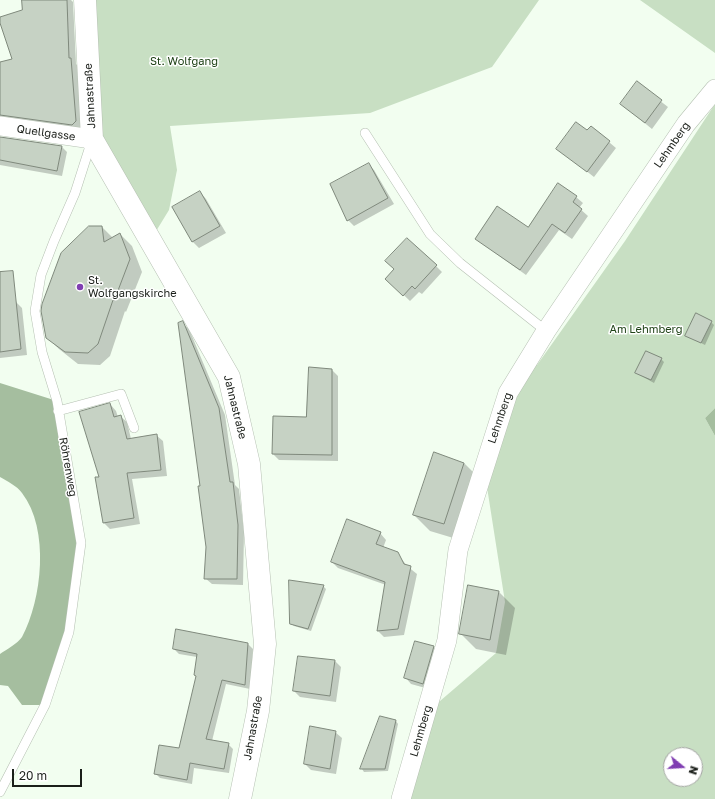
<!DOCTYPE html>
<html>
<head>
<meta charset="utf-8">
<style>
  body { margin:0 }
  #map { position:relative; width:715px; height:799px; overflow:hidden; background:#f2fef0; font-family:"Golos Text",sans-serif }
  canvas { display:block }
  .north { position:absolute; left:663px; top:747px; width:40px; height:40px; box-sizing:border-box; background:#fff; border:1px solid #a4a5a3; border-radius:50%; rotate:108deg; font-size:11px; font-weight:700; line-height:16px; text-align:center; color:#1b1f1a }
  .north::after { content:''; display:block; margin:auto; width:14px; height:18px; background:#803eb2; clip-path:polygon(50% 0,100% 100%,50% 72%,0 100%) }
  .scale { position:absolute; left:12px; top:769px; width:70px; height:18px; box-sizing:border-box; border:2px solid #1b1f1a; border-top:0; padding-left:5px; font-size:12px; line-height:14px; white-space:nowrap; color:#1b1f1a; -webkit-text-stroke:3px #fff; paint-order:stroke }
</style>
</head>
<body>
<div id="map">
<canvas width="715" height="799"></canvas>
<div class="north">N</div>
<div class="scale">20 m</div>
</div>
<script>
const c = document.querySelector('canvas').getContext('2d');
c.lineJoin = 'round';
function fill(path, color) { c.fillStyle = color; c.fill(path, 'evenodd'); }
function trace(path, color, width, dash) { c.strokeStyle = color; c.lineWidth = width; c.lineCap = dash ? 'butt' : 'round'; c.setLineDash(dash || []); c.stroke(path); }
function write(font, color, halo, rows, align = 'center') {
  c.font = font + ' "Golos Text",sans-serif'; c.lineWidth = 3; c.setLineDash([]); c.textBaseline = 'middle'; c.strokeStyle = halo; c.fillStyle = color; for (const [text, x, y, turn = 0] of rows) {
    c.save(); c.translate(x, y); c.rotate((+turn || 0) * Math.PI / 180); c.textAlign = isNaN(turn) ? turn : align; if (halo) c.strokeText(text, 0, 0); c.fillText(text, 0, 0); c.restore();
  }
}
const green = new Path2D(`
  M85,0H539L492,67L370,113L170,126L177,170L169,210L150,241L92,139Z
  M640,0H715V53Z
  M715,104V408L705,418L715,436V799H401L426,713L496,653L505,602L484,468L526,362L537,365L625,241ZM671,755H695V779H671Z`);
const forest = new Path2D(`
  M0,383L57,401L81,543L69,632L45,705H22L8,686L0,685V654C6,650 18,643 22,637C42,600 50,529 22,493C17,486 7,481 0,477Z
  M715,408V436L705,418Z`);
const shadow = new Path2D(`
  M23,0H71L73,2L76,64L78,66L83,128L0,125V63L13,60L0,18L23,11Z
  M637,83L668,107L652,129L621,104Z
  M591,127L616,148L594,177L558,149L587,131Z
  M0,137L62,147L67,152L62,176L0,165Z
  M368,164L374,170L394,204L354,226L348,220Z
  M200,192L206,199L226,233L199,248L192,241Z
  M576,197L583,203L579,208L588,216L572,239L559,230L526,275L476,239L528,228Z
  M102,227L113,238L120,234L132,246L142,272L126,312L125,311L110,356L100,365L78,364L59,349L47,337Z
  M436,266L442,272L422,294L419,292L410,301L387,279Z
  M16,302L22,308L27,355L0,358V304Z
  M711,322L714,325L705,345L687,336Z
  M182,323L189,329L225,415L235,485L239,489L244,532L243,585L212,584L205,578L207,547Z
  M661,359L664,362L654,383L636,373Z
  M332,370L338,376V461L279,460L273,454L307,418Z
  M110,404L116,411L118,417L120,416L127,422L131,439L156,435L163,441L167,476L132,479L140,524L110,529L104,523L100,477Z
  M464,463L480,479L460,540L430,531L414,515Z
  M380,533L386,540L383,548L397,553L407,566L417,574L404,635L384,637L378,631L386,585L338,568L332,562Z
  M323,586L326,589L311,631L294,626L290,623Z
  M499,592L515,608L506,655L476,649L460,633Z
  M248,644L253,649L250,689L226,684L212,741L228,744L233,749L229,773L194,768L192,784L160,778L155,773L180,749L197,677L195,675L197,657L179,654L174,649Z
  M433,647L440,653L429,689L411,684L405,677Z
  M299,657L335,661L341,667L336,702L300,697L294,691Z
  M396,721L398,724L388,771L364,772L362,769Z
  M335,732L342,738L336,774L311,770L305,764Z`);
const building = new Path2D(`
  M22,0H67L69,58H71L76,121L72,125L0,115V62L12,59L0,23V17L22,10Z
  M637,81L662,100L645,123L620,104Z
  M576,122L587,130L591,126L610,141L587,172L556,149Z
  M0,137L62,146L57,171L0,160Z
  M369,163L388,198L347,221L330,184Z
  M558,183L577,196L573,202L582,209L565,233L552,224L520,270L475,239L497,206L528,227Z
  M200,191L220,226L192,242L172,207Z
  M89,226H102L104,242L120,233L130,259L114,301L113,300L98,344L88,353L65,352L46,338L41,311L42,304L61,253Z
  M407,238L437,265L415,289L412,286L403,296L385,279L394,269L385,261Z
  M13,271L21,349L0,352V272Z
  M696,313L712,321L701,343L685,336Z
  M183,321L219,408L230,482H233L238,525L237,579H204L206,547L198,486H200L178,323Z
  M646,351L662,358L651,380L635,373Z
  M309,367L332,369V455L272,454L273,416L306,417Z
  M110,403L114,417L121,415L127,439L157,434L161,470L127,473L134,518L103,523L95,477H99L79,412Z
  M434,452L464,463L444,524L413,515Z
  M347,519L381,532L376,544L398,552L404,564L411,566L398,629L377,631L385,582L331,562Z
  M289,580L324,585L308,629L290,624Z
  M468,585L499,591L490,640L459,634Z
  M176,629L248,643L245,685L222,680L206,739L229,743L224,769L190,763L187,780L154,774L159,745L179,748L196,676L194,675L197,654L173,649Z
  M415,641L434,646L423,684L404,678Z
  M298,656L335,660L330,696L293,691Z
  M380,716L396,720L385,769H360Z
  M310,726L336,731L330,769L304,764Z`);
const lane = new Path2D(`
  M365,133L430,234L460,263L546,331
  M58,411L121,394L134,428
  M0,792L45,705L69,632L81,543L57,401L42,352L35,311L41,275L54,241L75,193L91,143`);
const street = new Path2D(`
  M0,126L92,139
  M401,799L447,640L458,550L508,393L546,331L686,124L715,89`);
const secondary = new Path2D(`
  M85,0L92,139L229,377L249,464L265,644L258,711L240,799`);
const markers = [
  [80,287,4,"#803eb2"]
];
const parkNames = [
  ["St. Wolfgang",184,62],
  ["Am Lehmberg",646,330]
];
const streetNames = [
  ["Jahnastraße",90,96,-93],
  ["Quellgasse",46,133,8],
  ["Lehmberg",672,145,-55],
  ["Jahnastraße",235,407,76],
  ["Lehmberg",500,418,-71],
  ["Röhrenweg",68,467,80],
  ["Jahnastraße",253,728,-80],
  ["Lehmberg",421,731,-74]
];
const poiNames = [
  ["St.",88,281],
  ["Wolfgangskirche",88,294]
];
fill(green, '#c8dfc3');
fill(forest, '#a5be9f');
fill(shadow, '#0003');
fill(building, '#c6d2c4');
trace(building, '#7f897c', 1);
trace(lane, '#b5c0b2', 10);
trace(street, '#b5c0b2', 20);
trace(secondary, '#b5c0b2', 23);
trace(lane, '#fff', 9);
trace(street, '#fff', 19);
trace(secondary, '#fff', 22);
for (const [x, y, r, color] of markers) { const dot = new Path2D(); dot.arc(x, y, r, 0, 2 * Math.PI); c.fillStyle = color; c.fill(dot); trace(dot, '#fff', 1.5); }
write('11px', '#204318', '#fff', parkNames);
write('11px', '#1b1f1a', '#fff', streetNames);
write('11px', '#1b1f1a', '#fff', poiNames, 'left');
</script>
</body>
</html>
